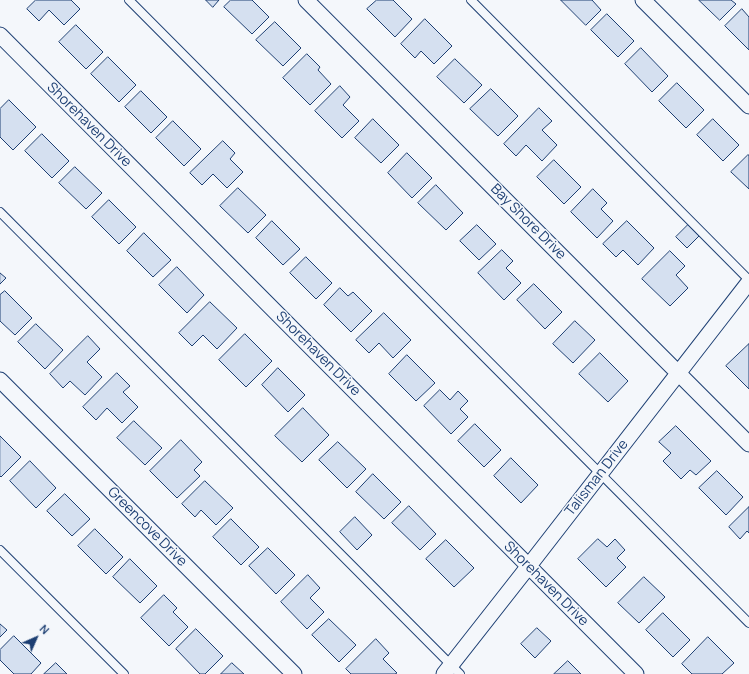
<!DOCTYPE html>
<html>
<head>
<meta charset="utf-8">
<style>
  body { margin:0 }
  #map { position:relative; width:749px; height:674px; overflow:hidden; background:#f4f7fb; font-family:Manrope,sans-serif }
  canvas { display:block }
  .north { position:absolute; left:16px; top:618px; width:40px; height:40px; -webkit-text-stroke:3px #f4f7fb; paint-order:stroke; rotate:45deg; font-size:11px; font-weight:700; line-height:16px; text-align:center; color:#1d3f73 }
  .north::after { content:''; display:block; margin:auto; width:14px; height:18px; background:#1d3f73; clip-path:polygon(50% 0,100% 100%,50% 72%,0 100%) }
</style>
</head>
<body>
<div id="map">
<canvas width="749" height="674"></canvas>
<div class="north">N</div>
</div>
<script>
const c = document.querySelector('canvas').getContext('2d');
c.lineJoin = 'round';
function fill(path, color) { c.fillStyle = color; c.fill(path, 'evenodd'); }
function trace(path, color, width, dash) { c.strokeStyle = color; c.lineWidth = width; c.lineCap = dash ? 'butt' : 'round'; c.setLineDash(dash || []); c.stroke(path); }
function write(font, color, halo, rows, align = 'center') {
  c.font = font + ' Manrope,sans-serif'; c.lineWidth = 3; c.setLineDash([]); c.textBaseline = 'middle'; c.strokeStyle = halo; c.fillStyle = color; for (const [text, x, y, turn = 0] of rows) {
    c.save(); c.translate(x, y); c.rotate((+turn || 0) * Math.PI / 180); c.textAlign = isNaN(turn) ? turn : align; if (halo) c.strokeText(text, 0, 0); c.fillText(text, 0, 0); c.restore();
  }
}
const building = new Path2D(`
  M36,0H71L80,9L64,25L49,10L39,21L27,9Z
  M206,0H219L213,7Z
  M231,0H252L269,17L252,34L224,7Z
  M377,0H393L412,19L395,37L367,9Z
  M561,0H592L601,10L586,25Z
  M699,0H731L736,4L720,20Z
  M742,9L749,17V50L725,26Z
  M607,14L634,41L618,57L591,30Z
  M425,19L452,46L434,64L421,51L415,58L401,44Z
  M275,22L301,48L283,66L256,40Z
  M76,25L103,52L86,69L59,42Z
  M641,48L668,76L652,92L625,64Z
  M307,54L320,67L318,70L331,84L310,105L283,78Z
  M108,57L136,85L119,102L91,74Z
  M455,59L482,85L464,103L437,77Z
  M677,83L704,110L686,128L659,101Z
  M340,86L350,97L343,105L359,121L342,138L315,111Z
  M491,89L518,116L498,136L470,109Z
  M141,91L167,117L151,133L125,107Z
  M9,100L36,127L13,150L0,137V109Z
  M539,108L552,121L542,130L557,145L542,161L526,145L516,156L504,144Z
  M373,119L399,145L381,163L355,138Z
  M713,119L739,145L723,161L697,135Z
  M173,121L201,149L184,166L156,138Z
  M42,134L69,161L52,178L25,151Z
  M223,141L235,153L230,159L243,172L227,188L213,174L202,185L190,173Z
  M407,153L432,178L412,198L388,173Z
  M748,155H749V189L731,172Z
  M554,160L581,187L564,204L537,177Z
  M75,167L102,193L86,209L59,183Z
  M436,185L463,213L446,230L418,203Z
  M238,188L266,215L248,233L220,206Z
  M593,189L607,203L601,209L613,221L597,238L571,212Z
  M109,200L136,227L119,244L92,217Z
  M272,221L300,249L283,265L256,238Z
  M627,221L654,248L638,265L623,250L616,257L603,244Z
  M477,225L496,244L479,260L460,241Z
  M688,225L699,236L687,248L676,237Z
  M144,233L171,260L153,277L127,251Z
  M502,250L513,261L506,268L521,283L504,300L478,273Z
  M670,251L685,266L676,275L688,288L670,306L642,279Z
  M306,257L332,283L316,299L290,273Z
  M177,267L204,295L187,313L159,285Z
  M0,273L6,278L0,284Z
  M534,284L562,312L545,329L517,300Z
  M340,288L348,296L353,292L372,311L351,332L324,305Z
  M5,291L32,318L15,335L0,321V295Z
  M210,302L237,328L217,349L203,335L192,346L179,333Z
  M384,313L411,340L393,358L379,343L369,353L356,340Z
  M575,321L595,340L573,363L553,344Z
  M36,324L63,350L45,369L18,342Z
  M245,334L272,361L246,387L219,360Z
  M88,336L100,349L87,362L102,377L85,395L70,381L63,388L50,374Z
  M749,344V389L726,366Z
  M600,353L628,381L608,402L579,374Z
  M407,355L435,383L416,401L389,374Z
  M278,368L305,395L288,412L262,385Z
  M117,373L130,386L123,392L138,407L122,423L107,408L96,420L83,407Z
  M440,390L450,400L458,391L468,401L460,409L468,417L451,434L424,406Z
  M303,408L329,435L302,462L275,436Z
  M134,421L162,448L145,465L117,438Z
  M475,424L501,450L484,467L458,441Z
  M676,426L711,461L696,475L690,470L681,479L663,461L671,453L659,442Z
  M0,436L21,457L1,477L0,476Z
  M181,440L202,462L194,470L200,476L177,498L150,471Z
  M338,442L366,469L347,488L319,460Z
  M511,458L538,485L521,503L494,476Z
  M30,461L56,488L36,508L10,481Z
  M717,471L743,497L726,515L699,488Z
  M373,474L401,502L384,519L356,492Z
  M205,481L233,508L216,525L201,510L195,517L182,504Z
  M65,494L90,519L72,536L47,511Z
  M409,506L436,534L420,550L392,523Z
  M749,507V533L747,531L740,539L729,527Z
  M355,517L372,535L357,550L340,532Z
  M231,519L259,547L241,565L213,537Z
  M95,529L123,557L106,574L78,546Z
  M598,539L607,547L615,539L625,550L617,558L626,567L606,587L578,559Z
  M446,540L474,568L454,587L426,559Z
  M268,548L295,575L276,594L249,566Z
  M130,559L157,586L140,603L113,577Z
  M308,575L320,588L310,598L324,612L307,629L281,602Z
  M644,577L665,597L639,623L618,603Z
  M164,595L177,608L173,612L188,627L169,646L141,618Z
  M663,613L690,640L673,657L646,630Z
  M329,619L356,645L339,662L312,635Z
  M0,624L7,630L0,637Z
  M537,628L551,641L535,658L521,644Z
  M196,629L223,656L205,674H200L176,649Z
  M14,636L41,663L31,674H14L0,660V650Z
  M708,637L734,663L722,674H692L682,664Z
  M376,639L389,653L383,659L397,673L395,674H351L346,669Z
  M568,661L581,674H554Z
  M56,663L67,674H44Z
  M232,663L244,674H221Z`);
const service = new Path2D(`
  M129,0L749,623
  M471,0L749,280
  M0,212L460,674
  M0,550L124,674`);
const minor = new Path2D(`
  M306,0L749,444
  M643,0L749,106
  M0,35L636,674
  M0,380L294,674
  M444,674L528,567L749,282`);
const streetNames = [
  ["Shorehaven Drive",89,125,45],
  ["Bay Shore Drive",528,222,45],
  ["Shorehaven Drive",318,354,45],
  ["Talisman Drive",597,478,-52],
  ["Greencove Drive",147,527,45],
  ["Shorehaven Drive",546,584,45]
];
fill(building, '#d5e0f0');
trace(building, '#1d3f73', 1);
trace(service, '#1d3f73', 10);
trace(minor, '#1d3f73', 17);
trace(service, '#f4f7fb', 8);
trace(minor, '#f4f7fb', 15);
write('14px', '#1d3f73', '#f4f7fb', streetNames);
</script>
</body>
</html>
